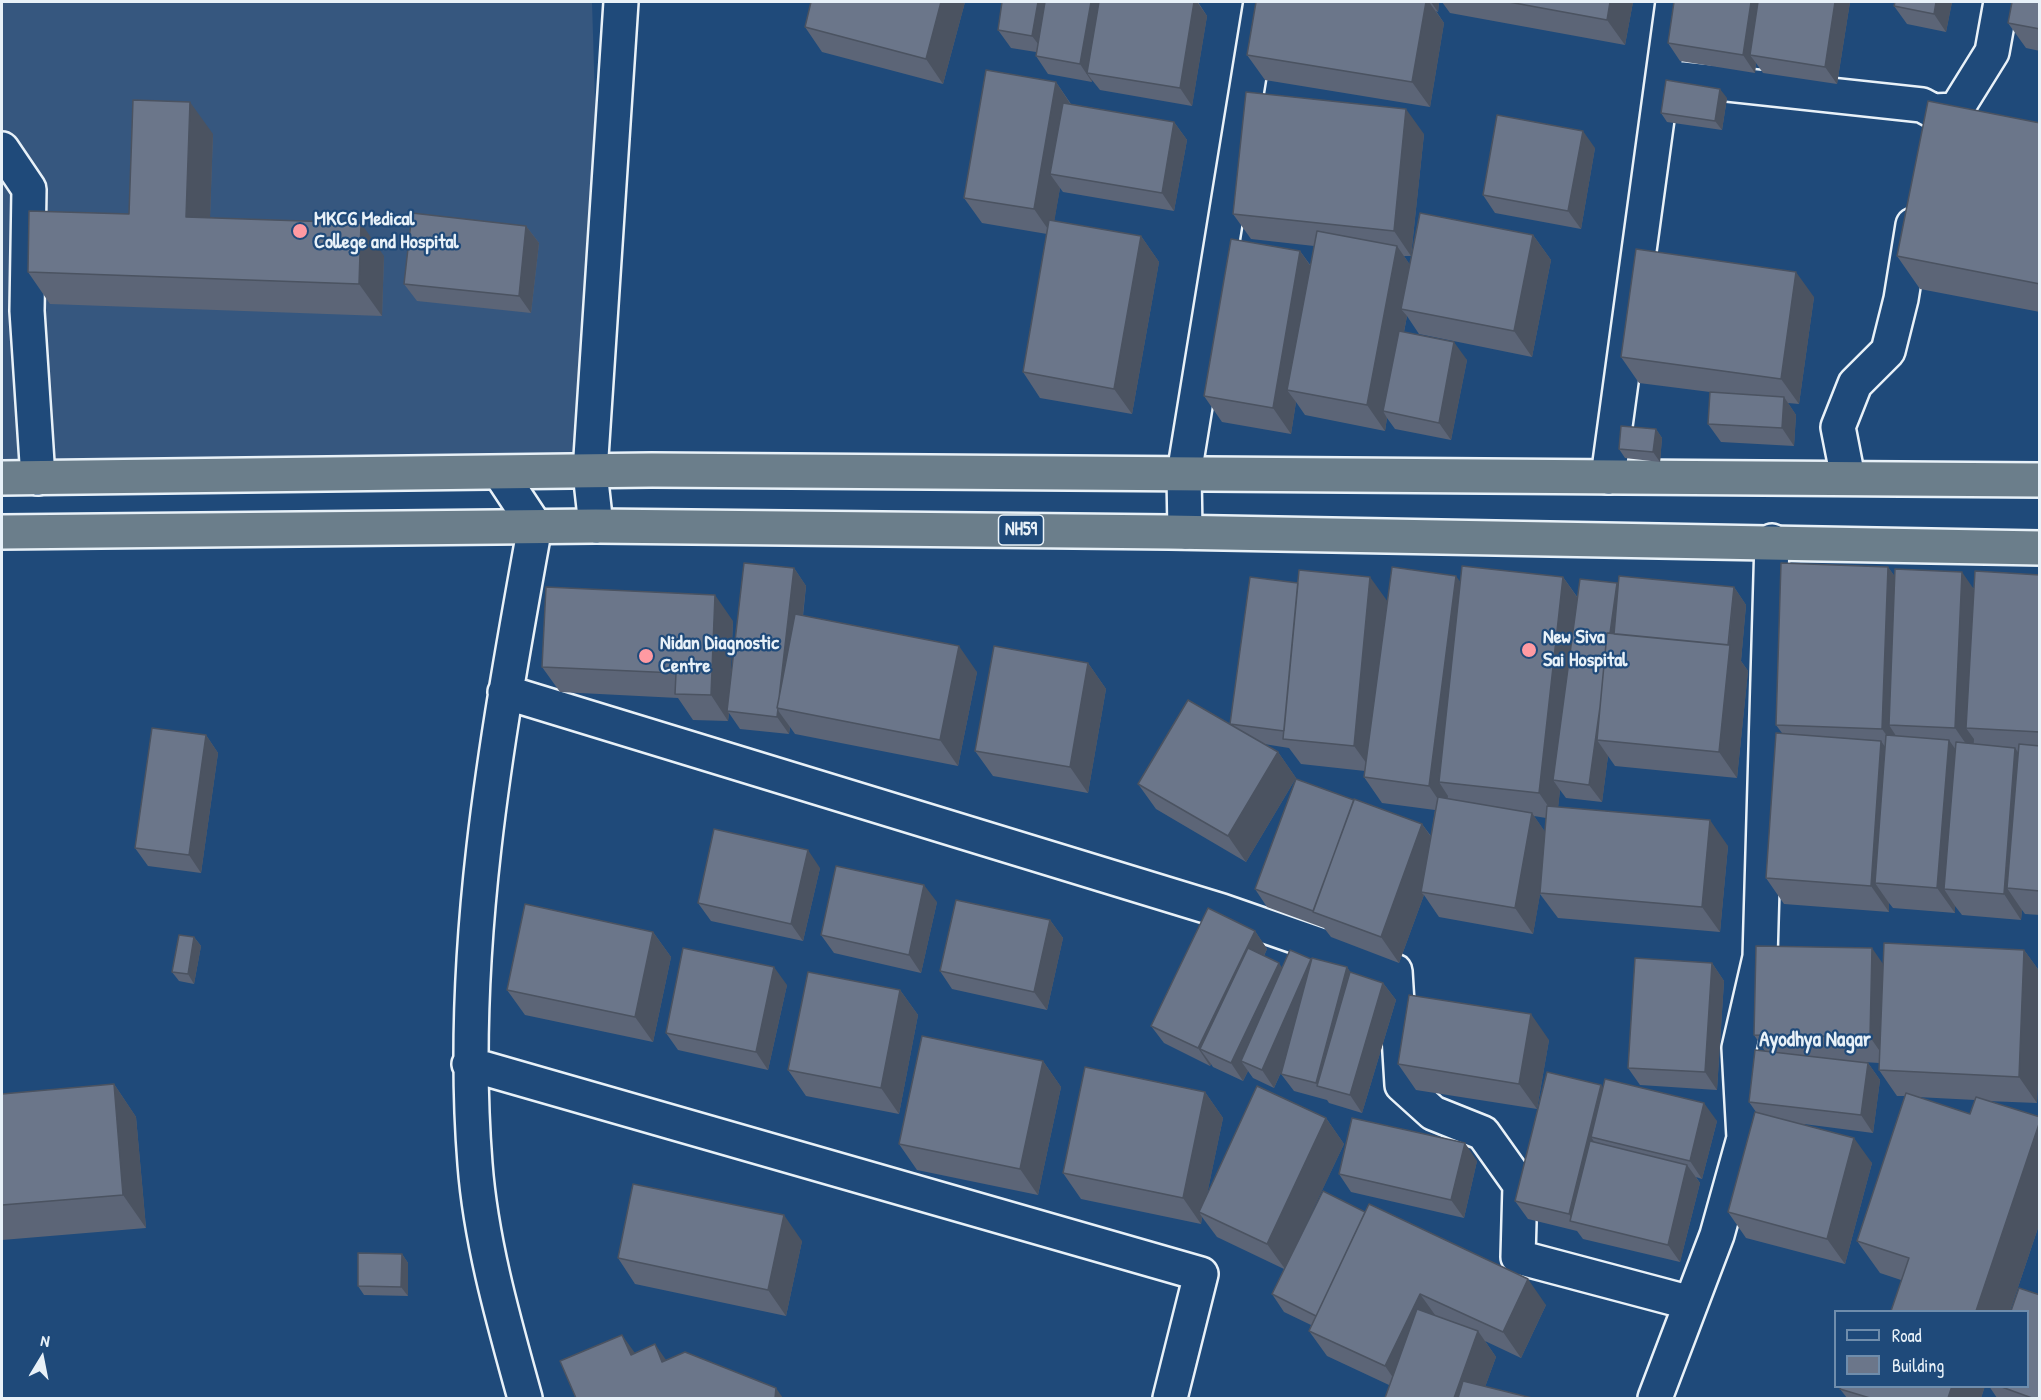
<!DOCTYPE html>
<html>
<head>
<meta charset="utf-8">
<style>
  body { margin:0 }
  #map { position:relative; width:2041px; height:1400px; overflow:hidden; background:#1f4a7a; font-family:"Patrick Hand",sans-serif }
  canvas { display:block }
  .frame { position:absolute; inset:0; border:3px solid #e8f1f8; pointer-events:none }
  .legend { position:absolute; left:1834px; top:1310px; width:195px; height:78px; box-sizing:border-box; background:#1f4a7a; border:2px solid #6f8dac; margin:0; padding:8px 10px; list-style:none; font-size:18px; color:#e8f1f8 }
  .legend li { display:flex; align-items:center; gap:12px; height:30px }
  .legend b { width:30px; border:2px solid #6f8dac }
  .north { position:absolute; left:12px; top:1328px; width:60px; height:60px; -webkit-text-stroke:4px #1f4a7a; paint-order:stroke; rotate:10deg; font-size:16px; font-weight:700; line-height:24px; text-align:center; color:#e8f1f8 }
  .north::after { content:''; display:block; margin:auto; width:21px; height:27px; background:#e8f1f8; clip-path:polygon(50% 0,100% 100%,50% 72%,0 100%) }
</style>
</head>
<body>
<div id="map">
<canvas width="2041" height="1400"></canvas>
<div class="frame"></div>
<ul class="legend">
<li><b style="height:8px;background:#1f4a7a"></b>Road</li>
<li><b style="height:16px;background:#6b768a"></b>Building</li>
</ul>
<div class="north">N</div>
</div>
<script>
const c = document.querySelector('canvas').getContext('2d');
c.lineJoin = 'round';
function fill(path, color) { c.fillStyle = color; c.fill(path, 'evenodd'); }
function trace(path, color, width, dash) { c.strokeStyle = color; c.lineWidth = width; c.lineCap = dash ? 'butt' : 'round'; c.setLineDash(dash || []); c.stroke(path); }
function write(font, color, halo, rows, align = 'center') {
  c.font = font + ' "Patrick Hand",sans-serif'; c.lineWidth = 4.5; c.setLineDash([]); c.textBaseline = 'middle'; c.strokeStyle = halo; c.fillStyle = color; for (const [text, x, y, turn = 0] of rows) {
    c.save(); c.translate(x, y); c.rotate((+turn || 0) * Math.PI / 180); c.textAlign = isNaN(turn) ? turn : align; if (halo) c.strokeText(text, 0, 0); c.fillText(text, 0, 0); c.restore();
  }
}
const built = new Path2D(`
  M2,2H592L606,460L2,463Z`);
const minor = new Path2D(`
  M1663,77L1922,105L1933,111L1956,110L1992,52L2001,2
  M2,149L29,189L27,311L38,478
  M500,473L535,526C497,737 458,949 475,1164C481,1243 504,1322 525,1398
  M1608,477L1673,2
  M1848,478L1838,427L1855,384L1888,351L1901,299L1913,225
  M596,526L590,472L621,2
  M1185,532L1184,474L1261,2
  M505,692L1222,911L1395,971L1402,1085L1433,1113L1483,1133L1520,1185L1518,1257L1691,1303
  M469,1064L1201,1274L1170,1398
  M1655,1398L1717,1235L1744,1138L1739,1048L1760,957L1772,541`);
const trunk = new Path2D(`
  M2,478L652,470L2040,480
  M2,532L596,526L1169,532L2040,548`);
const wall = new Path2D(`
  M965,2L943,84L822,52L805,27Z
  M1002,2H1201V3L1198,2L1207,16L1192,106L1100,90L1092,80V82L1048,74L1036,56V52L1011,48L998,30Z
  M1256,2H1439L1438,12L1436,11L1444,23L1430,107L1265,80L1247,55Z
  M1442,2H1633L1625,45L1450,13Z
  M1674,2H1850L1837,84L1763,73L1756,63L1755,73L1680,61L1668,43Z
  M1952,2L1946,32L1907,24L1894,6Z
  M2040,2V51L2026,48L2008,23Z
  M1056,82L1071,104L1174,122L1187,140L1174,211L1063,192L1060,188L1054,221L1141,236L1159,262L1132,414L1040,398L1023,372L1047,234L982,223L964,198Z
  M1727,98L1722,130L1667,122L1661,113Z
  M2040,123V312L1920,289L1897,256Z
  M213,134L210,217L384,256L382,316L50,304L28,272L129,214Z
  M1424,134L1411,256H1404L1410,265L1533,235L1551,260L1532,357L1419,334L1407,316L1404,332L1467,360L1451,440L1395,429L1387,418L1385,431L1305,415L1296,402L1291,434L1222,422L1204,396L1300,251L1311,266L1314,246L1251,239L1233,214Z
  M1595,148L1581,229L1495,213L1483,195Z
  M526,226L539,243L531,313L417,301L404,284Z
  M1814,297L1799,404L1788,403L1796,415L1794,446L1721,442L1708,424L1710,392L1639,383L1621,357Z
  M1656,429L1662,438L1660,462L1625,458L1619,449Z
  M1888,567L1895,577L1974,588L2040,575V915L2025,914L2022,910L2021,920L1962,915L1955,906V913L1893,908L1889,903V912L1784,904L1766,878L1782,733L1776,725Z
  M794,568L806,586L803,616L977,672L958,766L795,734L790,727L789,734L740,729L729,713L728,721L693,720L678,698L560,692L542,667L733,621L730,687Z
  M1563,577L1578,598L1618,585L1734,587L1746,605L1741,661L1748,671L1737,778L1615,766L1608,756L1602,802L1566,798L1560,790L1558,807L1728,846L1720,932L1558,918L1540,894L1533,934L1439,917L1424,895L1399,963L1331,937L1324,928L1267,907L1255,889L1422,824L1431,836L1435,810L1382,803L1364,777L1365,771L1301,764L1289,748L1264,744L1278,752L1296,778L1246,862L1156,809L1138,784L1231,725L1230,724L1387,601L1461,581ZM1534,816L1546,818L1545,832Z
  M1088,663L1106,689L1088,793L993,776L975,751Z
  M206,735L218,753L201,873L148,866L135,848Z
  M820,868L803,941L711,921L698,903Z
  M937,902L921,973L834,953L821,935Z
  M1050,920L1063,938L1047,1010L952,989L940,971Z
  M1255,931L1267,949L1264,956L1282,968L1312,960L1347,967L1350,972L1383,983L1396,1000L1362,1113L1329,1103L1327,1100L1294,1091L1281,1074L1283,1068L1274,1088L1253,1078L1248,1071L1243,1081L1213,1067L1211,1064L1210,1066L1164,1043L1151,1026Z
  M653,932L671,957L653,1042L525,1015L507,990Z
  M194,937L201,946L194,984L179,981L172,972Z
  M2024,950L2040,972V1040L2037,1103L1987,1101L2040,1117V1222L2010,1311L1901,1280L1880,1273L1857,1241L1905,1096H1897L1879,1070V1063L1863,1062L1868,1063L1880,1080L1873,1133L1804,1124L1872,1163L1845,1264L1746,1238L1728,1212L1756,1112L1749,1102L1765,1051L1754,1035L1883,965ZM1917,1097L1975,1100L1970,1114Z
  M1712,963L1724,981L1717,1090L1640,1085L1628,1068Z
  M787,985L768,1070L678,1050L666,1033Z
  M900,990L918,1015L899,1114L806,1096L788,1070Z
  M1549,1040L1537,1109L1416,1090L1398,1064Z
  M1043,1061L1061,1087L1038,1195L917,1170L899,1144Z
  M114,1084L136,1117L146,1228L2,1240V1094Z
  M1601,1085L1603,1088L1717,1121L1702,1179L1696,1177L1700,1183L1680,1262L1583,1239L1577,1231L1528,1219L1515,1201Z
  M1205,1092L1223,1118L1207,1194L1326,1118L1344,1144L1295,1247L1546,1305L1521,1358L1485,1341L1496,1357L1485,1387L1389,1385L1327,1356L1309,1331L1311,1325L1284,1312L1272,1294L1284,1269L1217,1237L1202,1217L1201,1224L1081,1199L1063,1173Z
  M1477,1161L1464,1218L1351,1192L1339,1174Z
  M802,1241L786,1316L635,1284L618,1258Z
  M402,1254L408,1263V1296L364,1295L358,1286Z
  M1985,1386L1981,1398H1847L1840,1389Z
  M1989,1386H2028L2040,1398H1997Z`);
const shadedWall = new Path2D(`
  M941,2H965L943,84L926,59Z
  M1038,2H1053L1045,53L1032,36Z
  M1091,2H1106L1087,73L1092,80V82L1080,64Z
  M1194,2H1197L1207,16L1192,106L1180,88Z
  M1426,2H1429L1444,23L1430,107L1412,82Z
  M1431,2H1439L1438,12Z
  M1610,2H1633L1625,45L1607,20Z
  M1751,2H1766L1750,55L1756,63L1755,73L1743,55Z
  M1835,2H1850L1837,84L1825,67Z
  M1936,2H1952L1946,32L1934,14Z
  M1056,82L1073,108L1050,174L1060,188L1052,235L1034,209Z
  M1720,89L1727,98L1722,130L1715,121Z
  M190,102L213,134L209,249L186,217Z
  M1406,109L1424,134L1411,256L1394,231Z
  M1174,122L1187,140L1174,211L1162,193Z
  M1583,131L1595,148L1581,229L1568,211Z
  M361,223L384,256L382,316L359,284Z
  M526,226L539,243L531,313L519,296Z
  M1533,235L1551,260L1532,357L1514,331Z
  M1141,236L1159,262L1132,414L1114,389Z
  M1397,246L1415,272L1401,309L1407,316L1388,412L1383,411L1387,418L1385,431L1367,405Z
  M1300,251L1318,277L1287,390L1296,402L1291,434L1273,408Z
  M1796,272L1814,297L1799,404L1781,379Z
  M1454,342L1467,360L1451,440L1439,423Z
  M1784,397L1796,415L1794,446L1782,428Z
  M1656,429L1662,438L1660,462L1653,452Z
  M1888,567L1906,592L1889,725L1900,742V754L1882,729Z
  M794,568L806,586L792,711L778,708Z
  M1962,572L1980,598L1966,728L1974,739L1973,754L1955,728Z
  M1456,576L1474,601L1439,782L1448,796L1446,811L1429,786Z
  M1370,577L1388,602L1372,771L1354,746Z
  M1563,577L1581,603L1553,780L1560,790L1557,819L1539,793Z
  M1617,583L1629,600L1597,740L1608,756L1602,802L1589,785Z
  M1734,587L1746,605L1741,661L1748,671L1737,778L1719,752Z
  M715,595L733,621L729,711H727L729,713L728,721L711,695Z
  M959,646L977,672L958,766L940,740Z
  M1088,663L1106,689L1088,793L1070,767Z
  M777,709L790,727L789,734L777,717Z
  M206,735L218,753L201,873L189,855Z
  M1949,740L1967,766L1944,889L1955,906V913L1937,888Z
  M1881,741L1899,767L1875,883L1889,903V912L1871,886Z
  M2015,748L2033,773L2007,888L2022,910L2021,920L2004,894Z
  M1278,752L1296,778L1246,862L1228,836Z
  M1532,813L1550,839L1533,934L1515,908Z
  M1710,820L1728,846L1720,932L1702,907Z
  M1422,824L1440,850L1421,892L1424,895L1399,963L1381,937Z
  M808,850L820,868L803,941L791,924Z
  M924,885L937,902L921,973L909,955Z
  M1050,920L1063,938L1047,1010L1034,992Z
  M1255,931L1267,949L1215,1056L1200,1049L1211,1064L1210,1066L1198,1048Z
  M653,932L671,957L653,1042L635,1017Z
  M194,937L201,946L194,984L188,974Z
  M1872,948L1890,974L1888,1063L1870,1037Z
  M2024,950L2040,972V1040L2037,1103L2019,1077Z
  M1311,959L1323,976L1274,1088L1262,1070Z
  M1279,963L1291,981L1241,1061L1248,1071L1243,1081L1231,1063Z
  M1712,963L1724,981L1717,1090L1705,1072Z
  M774,967L787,985L768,1070L756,1052Z
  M1347,967L1359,985L1318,1086L1316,1083Z
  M1383,983L1396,1000L1362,1113L1350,1095Z
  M900,990L918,1015L899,1114L881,1088Z
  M1531,1014L1549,1040L1537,1109L1519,1084Z
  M1043,1061L1061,1087L1038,1195L1020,1169Z
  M1868,1063L1880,1080L1873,1133L1861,1115Z
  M114,1084L136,1117L146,1228L123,1195Z
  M1601,1085L1613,1103L1591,1137L1601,1152L1574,1222L1569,1214Z
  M1205,1092L1223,1118L1203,1214L1199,1212L1202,1217L1201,1224L1183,1198Z
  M1704,1103L1717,1121L1702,1179L1690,1161Z
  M1326,1118L1344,1144L1285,1269L1267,1244Z
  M2040,1121V1222L2010,1311H1976Z
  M1854,1138L1872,1163L1845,1264L1827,1239Z
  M1465,1143L1477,1161L1464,1218L1451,1200Z
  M1687,1165L1700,1183L1680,1262L1668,1245Z
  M784,1215L802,1241L786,1316L768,1290Z
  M402,1254L408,1263V1296L401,1287Z
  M1528,1279L1546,1305L1521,1358L1503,1332Z
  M1420,1294L1438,1319L1403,1392L1385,1366Z
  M1478,1331L1496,1357L1481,1398H1454Z
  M622,1335L640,1360L631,1355Z
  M655,1344L673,1370L662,1362Z
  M1952,1386H1985L1981,1398H1948Z
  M776,1388L783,1398H775Z`);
const building = new Path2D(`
  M811,2H941L926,59L805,27Z
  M1002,2H1038L1032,36L998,30Z
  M1045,2H1091L1080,64L1036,56Z
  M1099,2H1194L1180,88L1087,73Z
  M1256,2H1426L1412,82L1247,55Z
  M1509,2H1610L1607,20Z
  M1674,2H1751L1743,55L1668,43Z
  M1758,2H1835L1825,67L1750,55Z
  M1895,2H1936L1934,14L1894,6Z
  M2012,2H2040V29L2008,23Z
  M986,70L1056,82L1034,209L964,198Z
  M1666,80L1720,89L1715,121L1661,113Z
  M1246,92L1406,109L1394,231L1233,214Z
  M133,100L190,102L186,217L361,223L359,284L28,272L29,211L129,214Z
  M1928,101L2040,123V284L1897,256Z
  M1063,103L1174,122L1162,193L1050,174Z
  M1497,115L1583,131L1568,211L1483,195Z
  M412,213L526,226L519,296L404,284Z
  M1420,213L1533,235L1514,331L1401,309Z
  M1049,220L1141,236L1114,389L1023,372Z
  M1317,231L1397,246L1367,405L1287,390Z
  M1231,239L1300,251L1273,408L1204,396Z
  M1636,249L1796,272L1781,379L1621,357Z
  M1399,331L1454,342L1439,423L1383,411Z
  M1710,392L1784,397L1782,428L1708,424Z
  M1621,426L1656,429L1653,452L1619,449Z
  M744,563L794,568L779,698L777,708H778L777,717L727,711Z
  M1781,563L1888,567L1882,729L1776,725Z
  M1462,566L1563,577L1539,793L1439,782Z
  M1392,567L1456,576L1429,786L1364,777Z
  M1895,569L1962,572L1955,728L1889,725Z
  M1299,570L1370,577L1354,746L1283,739Z
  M1975,571L2040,575V732L1966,728Z
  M1619,576L1734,587L1728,645L1614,634Z
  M1250,577L1298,583L1284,731L1230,724Z
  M1580,579L1617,583L1610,633H1607L1600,707L1589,785L1553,780Z
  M546,587L715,595L711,695L675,694L676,673L542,667Z
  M795,614L959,646L940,740L777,708Z
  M1607,633L1730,645L1719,752L1597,740Z
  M994,646L1088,663L1070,767L975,751Z
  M1188,700L1278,752L1228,836L1138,784Z
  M152,728L206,735L189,855L135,848Z
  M1776,733L1881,741L1871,886L1766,878Z
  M1886,735L1949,740L1937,888L1875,883Z
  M1956,742L2015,748L2004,894L1944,889Z
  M2019,744L2040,746V891L2007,888Z
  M1296,779L1354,800L1313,911L1255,889Z
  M1438,797L1532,813L1515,908L1421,892Z
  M1354,799L1422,824L1381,937L1313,912Z
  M1547,806L1710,820L1702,907L1540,893Z
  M714,829L808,850L791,924L698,903Z
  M836,866L924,885L909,955L821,935Z
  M956,900L1050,920L1034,992L940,971Z
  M525,904L653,932L635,1017L507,990Z
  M1208,908L1255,931L1198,1048L1151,1026Z
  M179,935L194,937L188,974L172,972Z
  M1884,943L2024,950L2019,1077L1879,1070Z
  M1756,946L1872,948L1870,1037L1754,1035Z
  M683,948L774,967L756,1052L666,1033Z
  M1248,948L1279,963L1231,1063L1200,1049Z
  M1290,950L1311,959L1262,1070L1241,1061Z
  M1312,958L1347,967L1316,1083L1281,1074Z
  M1635,958L1712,963L1705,1072L1628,1068Z
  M808,972L900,990L881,1088L788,1070Z
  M1350,972L1383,983L1350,1095L1317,1086Z
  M1409,995L1531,1014L1519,1084L1398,1064Z
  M922,1036L1043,1061L1020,1169L899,1144Z
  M1755,1050L1868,1063L1861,1115L1749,1102Z
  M1085,1067L1205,1092L1183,1198L1063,1173Z
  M1547,1072L1601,1085L1569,1214L1515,1201Z
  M1605,1079L1704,1103L1690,1161L1591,1137Z
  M114,1084L123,1195L2,1205V1094Z
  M1257,1086L1326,1118L1267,1244L1199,1212Z
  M1906,1093L1970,1114L1976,1097L2040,1117V1121L1976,1311H1891L1909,1258L1857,1241Z
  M1755,1112L1854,1138L1827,1239L1728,1212Z
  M1352,1118L1465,1143L1451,1200L1339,1174Z
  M1590,1141L1687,1165L1668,1245L1570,1221Z
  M633,1184L784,1215L768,1290L618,1258Z
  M1323,1191L1365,1212L1316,1316L1272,1294Z
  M1369,1204L1528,1279L1503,1332L1420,1294L1385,1366L1309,1331Z
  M358,1253L402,1254L401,1287L358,1286Z
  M2019,1288L2040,1295V1398H2032L1999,1386H2028V1311H2011Z
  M1417,1309L1478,1331L1454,1398H1385Z
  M622,1335L631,1355L655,1344L662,1362L685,1352L776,1388L775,1398H576L560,1361Z
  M1463,1381L1532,1398H1458Z
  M1841,1386H1952L1948,1398H1870L1840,1389Z`);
const markers = [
  [300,231,8,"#ff9aa2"],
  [1529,650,8,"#ff9aa2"],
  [646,656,8,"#ff9aa2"]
];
const shields = [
  [1021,530,45]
];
const shieldNames = [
  ["NH59",1021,530]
];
const poiNames = [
  ["MKCG Medical",314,220],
  ["College and Hospital",314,243],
  ["New Siva",1543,638],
  ["Sai Hospital",1543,661],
  ["Nidan Diagnostic",660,644],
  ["Centre",660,667]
];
const neighbourhoodNames = [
  ["Ayodhya Nagar",1815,1040]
];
fill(built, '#36577f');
trace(minor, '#e8f1f8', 38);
trace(trunk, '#e8f1f8', 38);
trace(minor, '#1f4a7a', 33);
trace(trunk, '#6b7e8b', 33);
fill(wall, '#5c6577');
fill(shadedWall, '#4b5361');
fill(building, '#6b768a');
trace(building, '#4b5361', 1.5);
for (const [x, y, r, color] of markers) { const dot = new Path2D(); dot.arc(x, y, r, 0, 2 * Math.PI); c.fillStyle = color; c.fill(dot); trace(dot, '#1f4a7a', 2); }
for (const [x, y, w] of shields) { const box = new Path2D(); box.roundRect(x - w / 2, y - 15, w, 30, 4.5); c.fillStyle = '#1f4a7a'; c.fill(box); trace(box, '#e8f1f8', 1.5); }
write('bold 18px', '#e8f1f8', null, shieldNames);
write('bold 20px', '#e8f1f8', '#1f4a7a', poiNames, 'left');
write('bold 21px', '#e8f1f8', '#1f4a7a', neighbourhoodNames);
</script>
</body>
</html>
